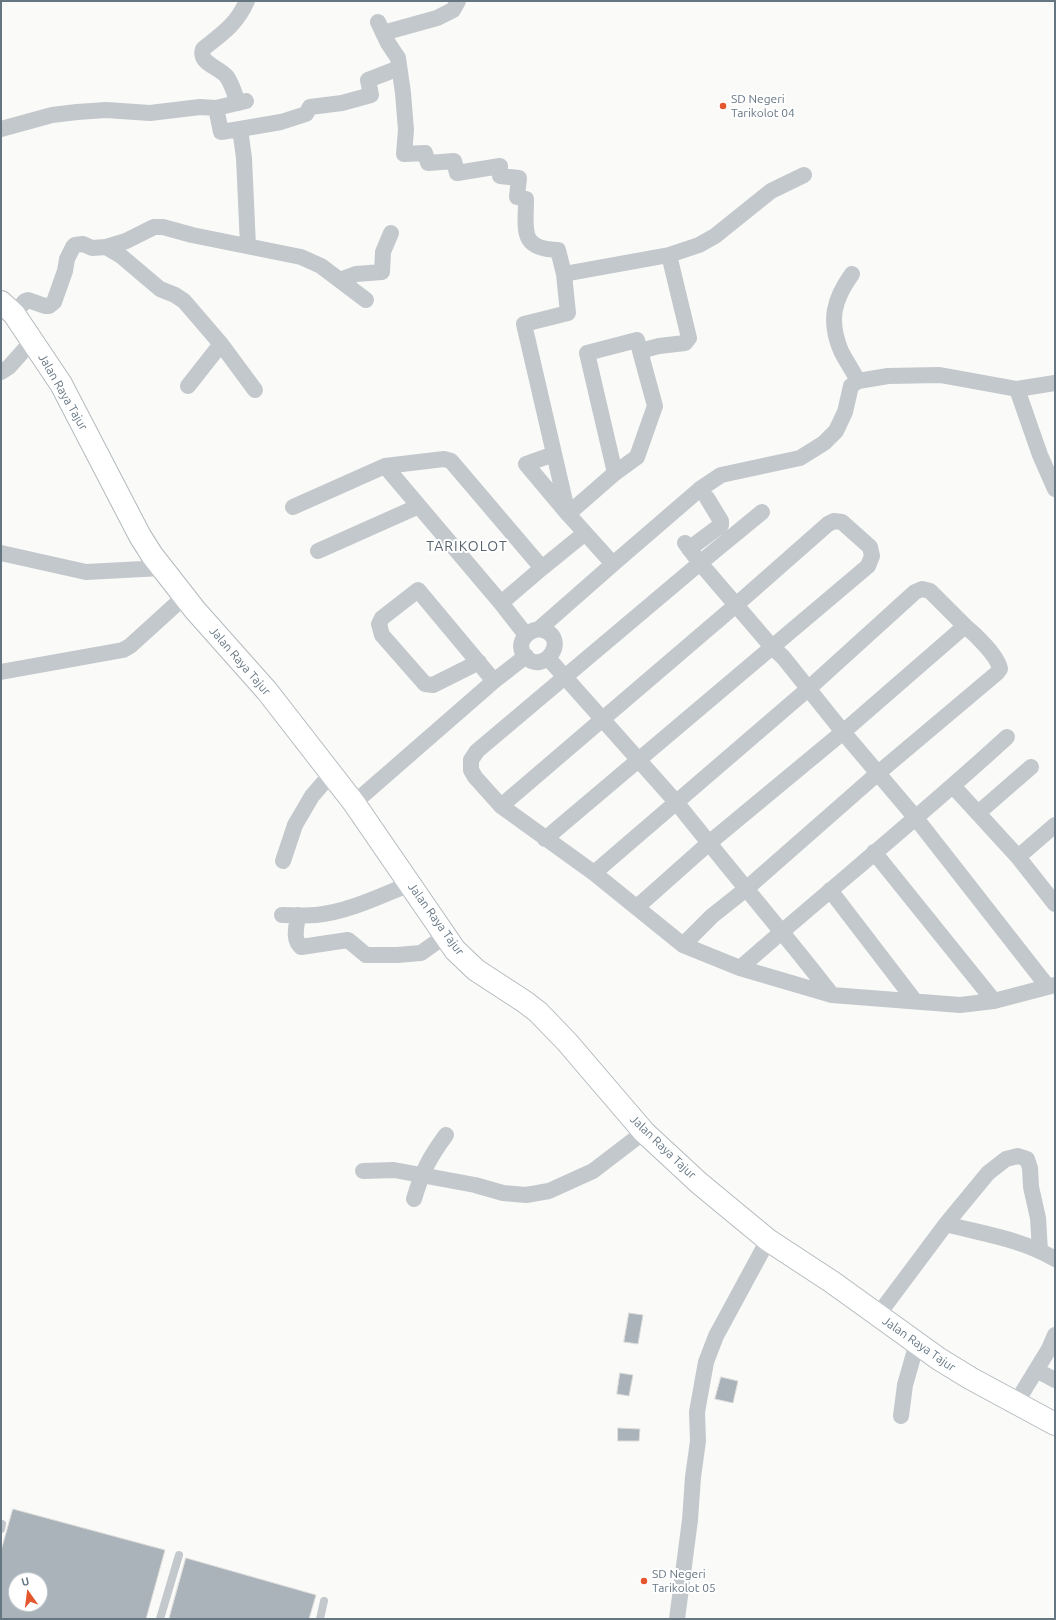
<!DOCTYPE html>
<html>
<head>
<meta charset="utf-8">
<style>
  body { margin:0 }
  #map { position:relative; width:1056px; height:1620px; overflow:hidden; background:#fafaf8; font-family:Ubuntu,sans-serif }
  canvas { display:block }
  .frame { position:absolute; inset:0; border:2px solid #657683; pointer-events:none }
  .north { position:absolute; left:8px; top:1572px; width:40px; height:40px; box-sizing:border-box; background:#fff; border:1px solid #c1c8cd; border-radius:50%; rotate:346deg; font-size:11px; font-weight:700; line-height:16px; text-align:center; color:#657683 }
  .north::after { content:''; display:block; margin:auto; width:14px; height:18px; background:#e4572e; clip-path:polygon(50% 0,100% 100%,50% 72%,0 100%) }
</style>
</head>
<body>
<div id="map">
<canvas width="1056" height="1620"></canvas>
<div class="frame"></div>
<div class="north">U</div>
</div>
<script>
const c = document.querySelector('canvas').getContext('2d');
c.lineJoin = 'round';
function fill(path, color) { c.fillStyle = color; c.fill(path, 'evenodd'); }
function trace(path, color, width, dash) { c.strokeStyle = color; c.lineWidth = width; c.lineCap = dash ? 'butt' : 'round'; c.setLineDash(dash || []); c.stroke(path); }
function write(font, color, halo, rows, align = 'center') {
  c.font = font + ' Ubuntu,sans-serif'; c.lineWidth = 4; c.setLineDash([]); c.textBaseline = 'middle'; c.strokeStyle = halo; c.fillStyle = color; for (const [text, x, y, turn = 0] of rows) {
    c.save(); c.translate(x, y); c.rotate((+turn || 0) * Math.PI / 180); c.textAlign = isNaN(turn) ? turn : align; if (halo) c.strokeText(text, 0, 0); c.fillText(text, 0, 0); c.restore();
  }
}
const building = new Path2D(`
  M629,1313L643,1315L638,1344L624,1342Z
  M620,1373L633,1375L629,1396L617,1394Z
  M721,1377L738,1381L733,1403L715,1399Z
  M618,1428L640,1429L639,1441H618Z
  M13,1509L165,1550L146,1619H1V1551ZM16,1580H40V1604H16Z
  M186,1558L316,1595L309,1619H169Z`);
const service = new Path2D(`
  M1,1529L2,1524
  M160,1619L179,1555
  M320,1619L324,1601`);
const minor = new Path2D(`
  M378,22L388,43L398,58L403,93L406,130L404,154L425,153L428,163L454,161L457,173L500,166V176L519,178L517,197L526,199C526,230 519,249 558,250L564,274L568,313L524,324L568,514L613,564L539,629C526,631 515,644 525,656C544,678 573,635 539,629
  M383,33L437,18L453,10L458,1
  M238,103C235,95 232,84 227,77C220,67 198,64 203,49C223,33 236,25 247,1
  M216,108L221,132L240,129
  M1,129L52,115L77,112L106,110L150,113L200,107L216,108L246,101
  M248,246L244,158L240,129L281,122L306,114L310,107L342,103L371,95L368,80L399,68
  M106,247L121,256L160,289L175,295L184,301L221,344L255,390
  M564,274L669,255L699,245L715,236L771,191L804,175
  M852,274C834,299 828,320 841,351C846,361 853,371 858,381
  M340,280L356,274L382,272L383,252L391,233
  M14,314L25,301L28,300L45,306H49L54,302L65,271L67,259L73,247L75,245L83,244L92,248L106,247L126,241L154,227H163L192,235L301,257L321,266L366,300
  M640,351L659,346L685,343L689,338L669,255
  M1,372L9,367L32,341
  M188,386L221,344
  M1017,389L1040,455L1055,489
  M554,454L526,464L568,514L615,473L637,457L655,406L637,340L587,353L615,473
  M385,466L501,603L526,635
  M293,507L385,466L444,459L451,461L542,568
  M685,543L700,563L762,512
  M689,549L721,525V521L707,498
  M318,551L419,506
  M1,553L86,572L162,568
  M613,564L700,489L721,475L800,458L824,443L836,431L845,412L851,386L858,381L888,376L940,375L1017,389L1055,383
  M501,603L542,568L585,533
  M548,658L676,802L709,843L637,907
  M479,662L433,685L425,684L382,635L379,624L382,618L418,590L494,681
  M1,672L123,650L130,646L184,597
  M953,786L1018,857L1055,904
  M354,803L494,681L526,656
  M501,806L736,605L828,524L834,521L842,522L870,547L872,556L868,566L545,839
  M978,813L1031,767
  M874,852L994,1001
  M1018,857L1055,825
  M283,861L295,825L312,796L331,774
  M594,873L808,689L915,592L922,589L930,591L965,626
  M830,890L915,1001
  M282,915C293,915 305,916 316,915C348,912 380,896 410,884
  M298,915C297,926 292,939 301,947L348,940L366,955H397L421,953L445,936
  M683,945L594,873L501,806L475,777L471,770V760L477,751L700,563L772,647L783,657L843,732L915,817L1048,987
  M740,968C829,890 921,816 1007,737
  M832,995C792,943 750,894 709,843L843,732L965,626C975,634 998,656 1000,669L997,673L877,774L746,889L712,916L683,945L740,968L832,995L960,1005L994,1001L1055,985
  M363,1171L394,1170L475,1185L503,1193L526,1195L549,1191L593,1171L644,1132
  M414,1199C422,1172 429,1158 446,1135
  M946,1224C983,1234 1022,1239 1055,1259
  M878,1315L946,1224L988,1173L1006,1159L1018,1156L1027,1159L1030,1168L1031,1187L1038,1218L1040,1251
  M1036,1370L1055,1380
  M1016,1403L1049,1349L1055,1335
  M901,1416L905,1385L917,1343
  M677,1619L690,1520L693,1477L698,1441L697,1412L706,1362L716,1336L768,1240`);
const secondary = new Path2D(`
  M1,302L14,314L61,384L140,536L152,555L195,610L267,691L354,803L455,950L476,970L525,1002L538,1012L567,1042L644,1132L699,1183L768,1240L832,1282L939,1359L970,1378L1055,1424`);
const markers = [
  [723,106,4,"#e4572e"],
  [644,1581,4,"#e4572e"]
];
const poiNames = [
  ["SD Negeri",731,99],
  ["Tarikolot 04",731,113],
  ["SD Negeri",652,1574],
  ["Tarikolot 05",652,1588]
];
const streetNames = [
  ["Jalan Raya Tajur",63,392,60],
  ["Jalan Raya Tajur",240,661,49],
  ["Jalan Raya Tajur",436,919,54],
  ["Jalan Raya Tajur",663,1147,44],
  ["Jalan Raya Tajur",919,1344,35]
];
const quarterNames = [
  ["TARIKOLOT",467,546]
];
fill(building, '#aab3b9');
trace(building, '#dcdcda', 1);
trace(secondary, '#b3babf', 24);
trace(service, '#c3c8cc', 8);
trace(minor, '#c3c8cc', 16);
trace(secondary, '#fff', 22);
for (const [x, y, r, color] of markers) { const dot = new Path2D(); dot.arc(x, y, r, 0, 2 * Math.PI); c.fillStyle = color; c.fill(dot); trace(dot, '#fff', 1.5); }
write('12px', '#657683', '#fff', poiNames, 'left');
write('12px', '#657683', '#fff', streetNames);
c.letterSpacing = '1px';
write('14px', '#57646e', '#fff', quarterNames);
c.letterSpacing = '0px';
</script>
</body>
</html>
